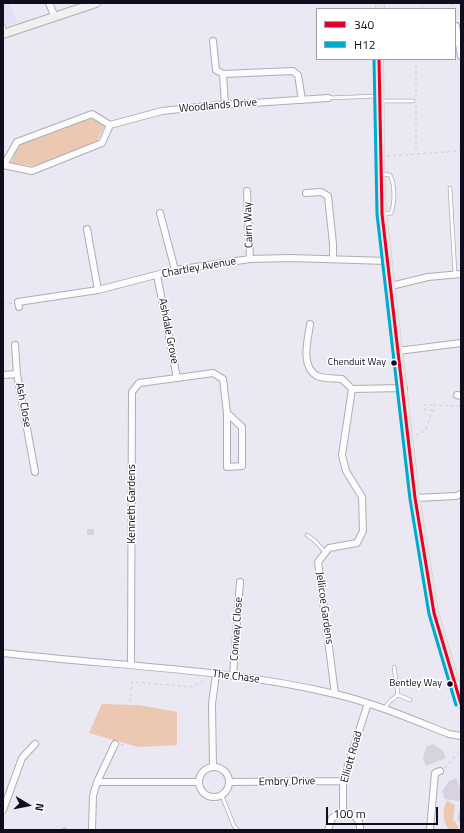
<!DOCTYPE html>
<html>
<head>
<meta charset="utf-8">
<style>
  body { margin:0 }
  #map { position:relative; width:464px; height:833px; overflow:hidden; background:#eae8f2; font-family:"Titillium Web",sans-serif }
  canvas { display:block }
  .frame { position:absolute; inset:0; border:4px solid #120d1e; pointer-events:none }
  .legend { position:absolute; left:316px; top:8px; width:140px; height:52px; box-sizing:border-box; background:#fff; border:1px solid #a09ea5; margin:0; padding:5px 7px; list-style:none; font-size:12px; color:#120d1e }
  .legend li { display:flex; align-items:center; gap:8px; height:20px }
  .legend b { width:20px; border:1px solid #a09ea5 }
  .north { position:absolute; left:8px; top:785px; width:40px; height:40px; -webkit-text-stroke:3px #fff; paint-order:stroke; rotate:100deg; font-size:11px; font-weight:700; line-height:16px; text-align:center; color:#120d1e }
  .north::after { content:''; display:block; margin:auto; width:14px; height:18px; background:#120d1e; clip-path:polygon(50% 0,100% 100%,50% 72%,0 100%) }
  .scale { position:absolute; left:326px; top:807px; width:112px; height:18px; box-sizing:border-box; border:2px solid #120d1e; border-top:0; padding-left:5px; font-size:12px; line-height:14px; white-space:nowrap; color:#120d1e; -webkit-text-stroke:3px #fff; paint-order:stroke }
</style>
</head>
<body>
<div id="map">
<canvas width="464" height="833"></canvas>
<div class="frame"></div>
<ul class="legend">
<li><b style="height:5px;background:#e4002b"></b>340</li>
<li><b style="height:5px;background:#00a9ce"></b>H12</li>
</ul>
<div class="north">N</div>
<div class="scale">100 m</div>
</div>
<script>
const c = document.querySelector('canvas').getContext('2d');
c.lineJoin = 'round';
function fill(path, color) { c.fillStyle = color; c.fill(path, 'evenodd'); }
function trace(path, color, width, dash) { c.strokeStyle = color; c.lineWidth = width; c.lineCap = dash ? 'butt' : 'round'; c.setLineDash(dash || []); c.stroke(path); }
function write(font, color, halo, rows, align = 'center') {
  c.font = font + ' "Titillium Web",sans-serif'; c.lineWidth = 3; c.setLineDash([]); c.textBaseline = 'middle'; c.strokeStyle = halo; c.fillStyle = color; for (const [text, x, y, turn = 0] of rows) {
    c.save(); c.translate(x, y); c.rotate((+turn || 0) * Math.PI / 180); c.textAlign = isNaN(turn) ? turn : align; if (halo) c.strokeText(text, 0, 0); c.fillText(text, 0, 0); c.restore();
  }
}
const built = new Path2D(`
  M9,3L18,22L3,26V4Z`);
const green = new Path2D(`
  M92,118L105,126L95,144L34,166L11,163L19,143Z
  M102,704L139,705L177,712V745L138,747L89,733Z
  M447,801L455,805L453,819L460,830H449C443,820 441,812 447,801Z`);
const building = new Path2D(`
  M87,529H94V535H87Z
  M433,744L443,751L446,758L426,766L423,759L426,747Z
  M456,778L461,790V800L457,801L445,799L442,792L449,781Z
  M461,806V824L457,819Z`);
const path = new Path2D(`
  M452,3L453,9
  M421,9L423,3
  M416,59V97
  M416,105V154
  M387,156L461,151
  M3,304L13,303
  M432,410H425L424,405H435
  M416,435L425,431L435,405L461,406
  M129,708L132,682L192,687L205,680
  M121,745L138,741
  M445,768L461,750`);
const lane = new Path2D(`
  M3,25L5,33
  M328,98L378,96
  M381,101H413
  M381,174L390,175C395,184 395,203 391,213L384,214
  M450,188L455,274
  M307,535L315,541L325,552
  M394,667L398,695
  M384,709L390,701L398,695L410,700
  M222,796L234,826L238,830
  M64,830H65`);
const street = new Path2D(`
  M49,3L55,17
  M456,26L461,56
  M213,41L216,70L223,74L293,71L298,75L302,100
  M223,74L225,105
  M3,165L32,171L102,143L110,125
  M4,165L17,142L92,114L110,125L162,111L208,106L328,98
  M247,191L250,259
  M306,193L321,192L328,196L333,244V259
  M160,213L175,270
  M87,229L98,290
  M157,275L177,378L213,373L223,379L227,413V467L242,466V427L227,413
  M391,286L428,277L461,274
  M19,307L18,302L98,290L175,270L250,259L290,258L388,261
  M310,324C308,340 300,366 317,376C323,379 335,378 342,379L352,389
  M15,345L17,374
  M398,351L461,343
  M3,375L17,374L35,472
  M457,395L461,396
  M415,498L456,496L461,494
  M3,653C113,666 226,668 335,694C374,703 411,719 449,734L461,736
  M131,665L132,392L139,383L177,378
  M233,676L240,582
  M335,694L318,562L329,548L357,543L363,531L362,497L346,471L342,455L352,389L404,388
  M199 782a15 15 0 1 1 30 0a15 15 0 1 1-30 0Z
  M213,767L212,704L216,674
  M97,782H199
  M230,782L343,781
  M3,810L22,758L35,744
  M343,812V781L368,703
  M92,830L93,796L97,782L115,744
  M328,830L332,818L343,812C353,813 361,819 360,830
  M430,830L435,773L440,771`);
const secondary = new Path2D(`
  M3,34L96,3`);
const primary = new Path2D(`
  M380,9V3
  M379,59L380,174L382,214L415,498L434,613L461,704`);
const bus1 = new Path2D(`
  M379,59L382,214L415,498L434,613L461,704`);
const bus2 = new Path2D(`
  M374,59L377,214L410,499L429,614L456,705`);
const markers = [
  [394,363,3.5,"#120d1e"],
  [450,684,3.5,"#120d1e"]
];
const busNames = [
  ["Chenduit Way",386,363],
  ["Bentley Way",442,684]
];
const streetNames = [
  ["Woodlands Drive",218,106,-5],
  ["Cairn Way",249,225,-92],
  ["Chartley Avenue",199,268,-10],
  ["Ashdale Grove",168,331,79],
  ["Ash Close",23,405,79],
  ["Kenneth Gardens",132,504,-90],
  ["Jellicoe Gardens",324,608,82],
  ["Conway Close",237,629,-86],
  ["The Chase",236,677,7],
  ["Elliott Road",352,757,-74],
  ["Embry Drive",287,782,-1]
];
fill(built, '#e4dff6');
fill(green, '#ecc7b2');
fill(building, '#d8d1de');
trace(lane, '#afacb9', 4.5);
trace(street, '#afacb9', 8);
trace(secondary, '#afacb9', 10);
trace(primary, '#c8c7cd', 10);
trace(path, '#d7d6da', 1.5, [3, 3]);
trace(lane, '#fcfcfd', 3);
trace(street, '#fcfcfd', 6);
trace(secondary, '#f1f1ef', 8);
trace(primary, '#e7e7e0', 9);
trace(bus1, '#e4002b', 3);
trace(bus2, '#00a9ce', 3);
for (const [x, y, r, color] of markers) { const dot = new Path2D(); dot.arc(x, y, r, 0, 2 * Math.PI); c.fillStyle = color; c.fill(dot); trace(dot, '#fff', 1.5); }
write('10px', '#120d1e', '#fff', busNames, 'right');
write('11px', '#120d1e', '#fff', streetNames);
</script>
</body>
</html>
